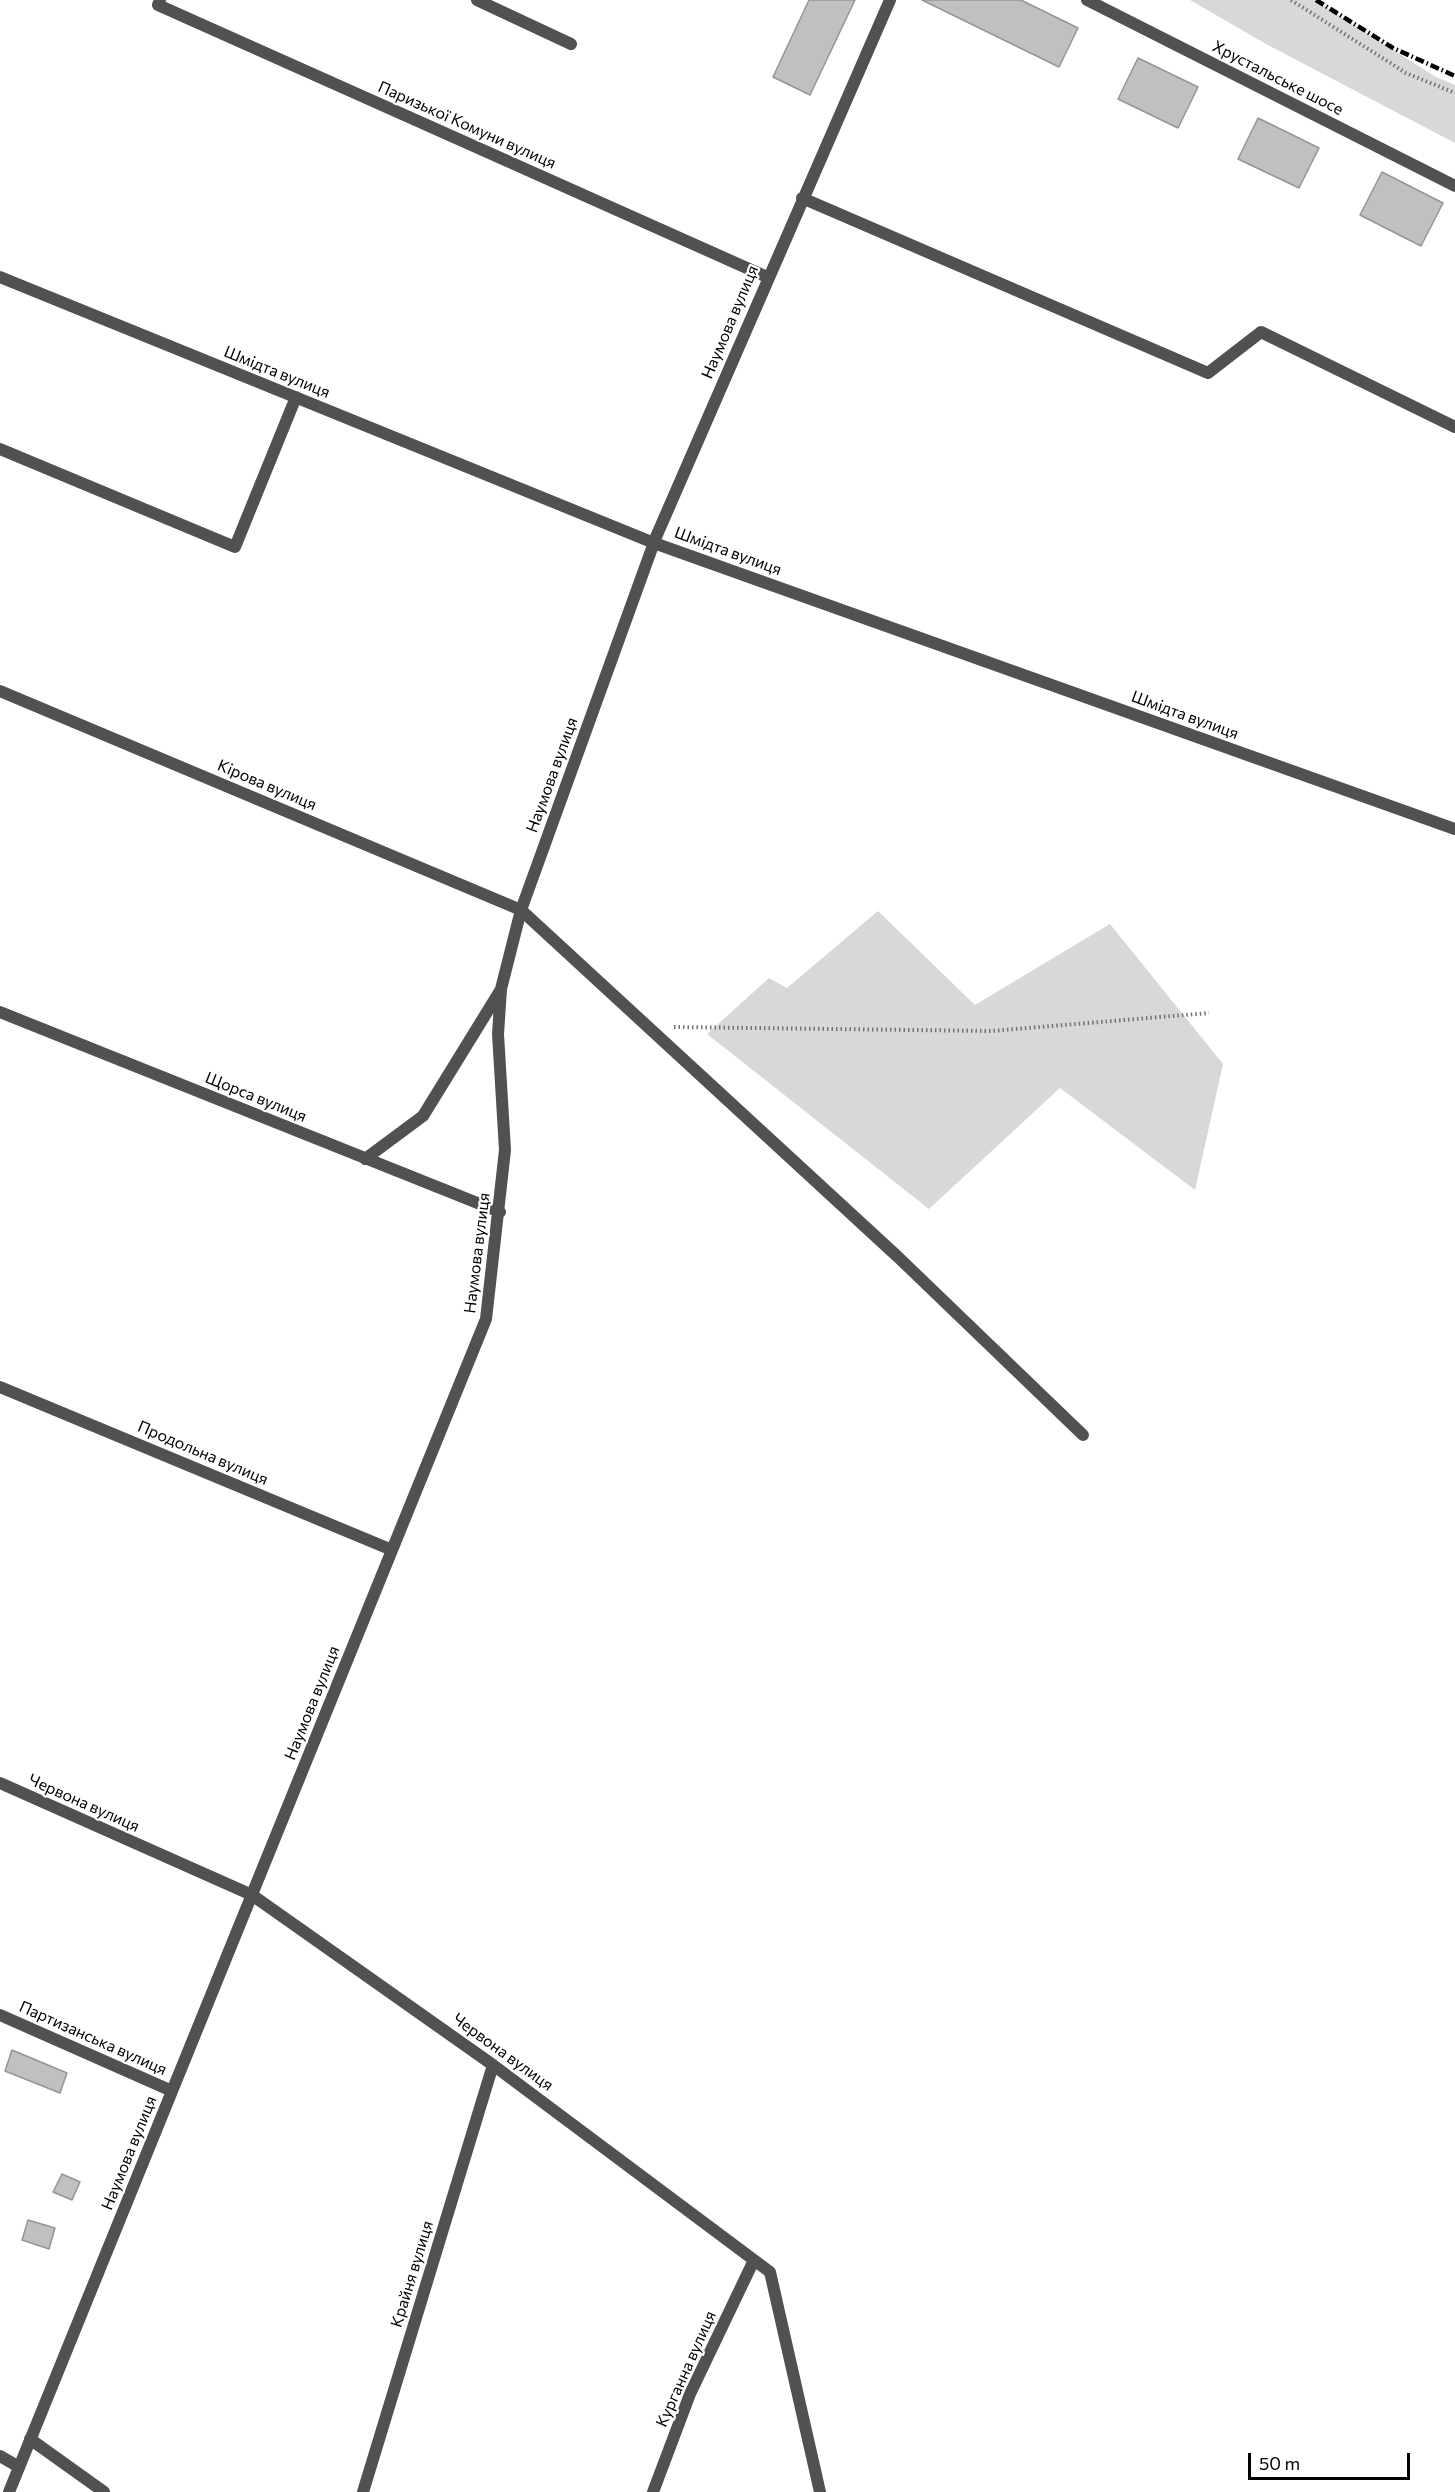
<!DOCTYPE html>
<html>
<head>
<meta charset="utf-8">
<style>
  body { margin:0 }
  #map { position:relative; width:1455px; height:2492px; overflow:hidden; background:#fff; font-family:Commissioner,sans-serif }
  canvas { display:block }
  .scale { position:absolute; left:1248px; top:2453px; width:162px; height:27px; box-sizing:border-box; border:3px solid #000; border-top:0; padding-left:8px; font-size:18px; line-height:21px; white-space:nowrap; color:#000; -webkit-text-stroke:4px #fff; paint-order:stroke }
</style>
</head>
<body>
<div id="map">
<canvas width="1455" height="2492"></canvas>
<div class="scale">50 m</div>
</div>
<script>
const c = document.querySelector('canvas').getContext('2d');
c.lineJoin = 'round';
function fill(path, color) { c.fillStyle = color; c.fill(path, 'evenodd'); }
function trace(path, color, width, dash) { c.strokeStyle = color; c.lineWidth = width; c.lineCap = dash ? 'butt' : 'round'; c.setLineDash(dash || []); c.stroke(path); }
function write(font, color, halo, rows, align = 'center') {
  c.font = font + ' Commissioner,sans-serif'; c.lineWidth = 4.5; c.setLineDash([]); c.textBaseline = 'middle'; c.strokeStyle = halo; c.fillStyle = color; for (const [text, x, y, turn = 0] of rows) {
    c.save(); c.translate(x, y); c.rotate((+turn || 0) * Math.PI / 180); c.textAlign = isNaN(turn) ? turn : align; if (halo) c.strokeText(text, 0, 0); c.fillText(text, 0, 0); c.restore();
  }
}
const green = new Path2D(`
  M1190,0H1314L1436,77L1455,85V143L1266,44Z
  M878,911L975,1005L1110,924L1223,1064L1195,1190L1060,1088L929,1209L707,1034L769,978L787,988Z`);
const building = new Path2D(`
  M809,0H855L810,95L773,77Z
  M922,0H1021L1078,28L1059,67Z
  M1138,58L1198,87L1178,128L1118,99Z
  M1258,118L1319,148L1299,188L1238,159Z
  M1382,172L1443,203L1421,246L1360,215Z
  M12,2050L67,2073L60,2093L5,2071Z
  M62,2174L80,2182L72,2200L53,2192Z
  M28,2220L55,2228L49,2249L22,2240Z`);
const path = new Path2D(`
  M1291,0L1406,73L1455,93
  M674,1027L991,1031L1209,1013`);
const service = new Path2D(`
  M521,910L898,1257L1083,1435`);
const minor = new Path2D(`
  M160,0L158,5L767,277
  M477,0L571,44
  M802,198L1208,373L1261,332L1455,427
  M0,277L654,543L1455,829
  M0,449L235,547L296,397
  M0,691L521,910
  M0,1012L500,1212
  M365,1159L423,1116L500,991
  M0,1387L392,1550
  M0,1783L252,1895L493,2065L770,2272L820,2492
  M0,2015L172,2091
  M30,2439L104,2492
  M0,2456L19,2467
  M9,2492L486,1319L505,1150L498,1034L501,989L521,910L656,537L890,0
  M363,2492L493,2065
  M653,2492L690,2394L754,2260`);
const tertiary = new Path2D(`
  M1087,0L1455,186`);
const rail = new Path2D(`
  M1316,0L1393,48L1455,76`);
const streetNames = [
  ["Хрустальське шосе",1278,78,27],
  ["Паризької Комуни вулиця",467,125,24],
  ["Наумова вулиця",730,322,-67],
  ["Шмідта вулиця",277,372,22],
  ["Шмідта вулиця",728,551,20],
  ["Шмідта вулиця",1185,715,20],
  ["Наумова вулиця",552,775,-70],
  ["Кірова вулиця",267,785,23],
  ["Щорса вулиця",256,1097,22],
  ["Наумова вулиця",477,1253,-83],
  ["Продольна вулиця",203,1453,23],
  ["Наумова вулиця",312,1703,-68],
  ["Червона вулиця",84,1803,24],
  ["Партизанська вулиця",93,2038,24],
  ["Червона вулиця",503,2052,36],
  ["Наумова вулиця",129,2153,-68],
  ["Крайня вулиця",412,2274,-73],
  ["Курганна вулиця",686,2369,-66]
];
fill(green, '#d8d8d8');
fill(building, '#c0c0c0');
trace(building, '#959595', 1.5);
trace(path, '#737373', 4, [1.5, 3]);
trace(service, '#515151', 12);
trace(minor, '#515151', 12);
trace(tertiary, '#515151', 12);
trace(rail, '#000', 4.5, [9, 3, 1.5, 3]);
write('16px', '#000', '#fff', streetNames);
</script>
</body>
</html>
